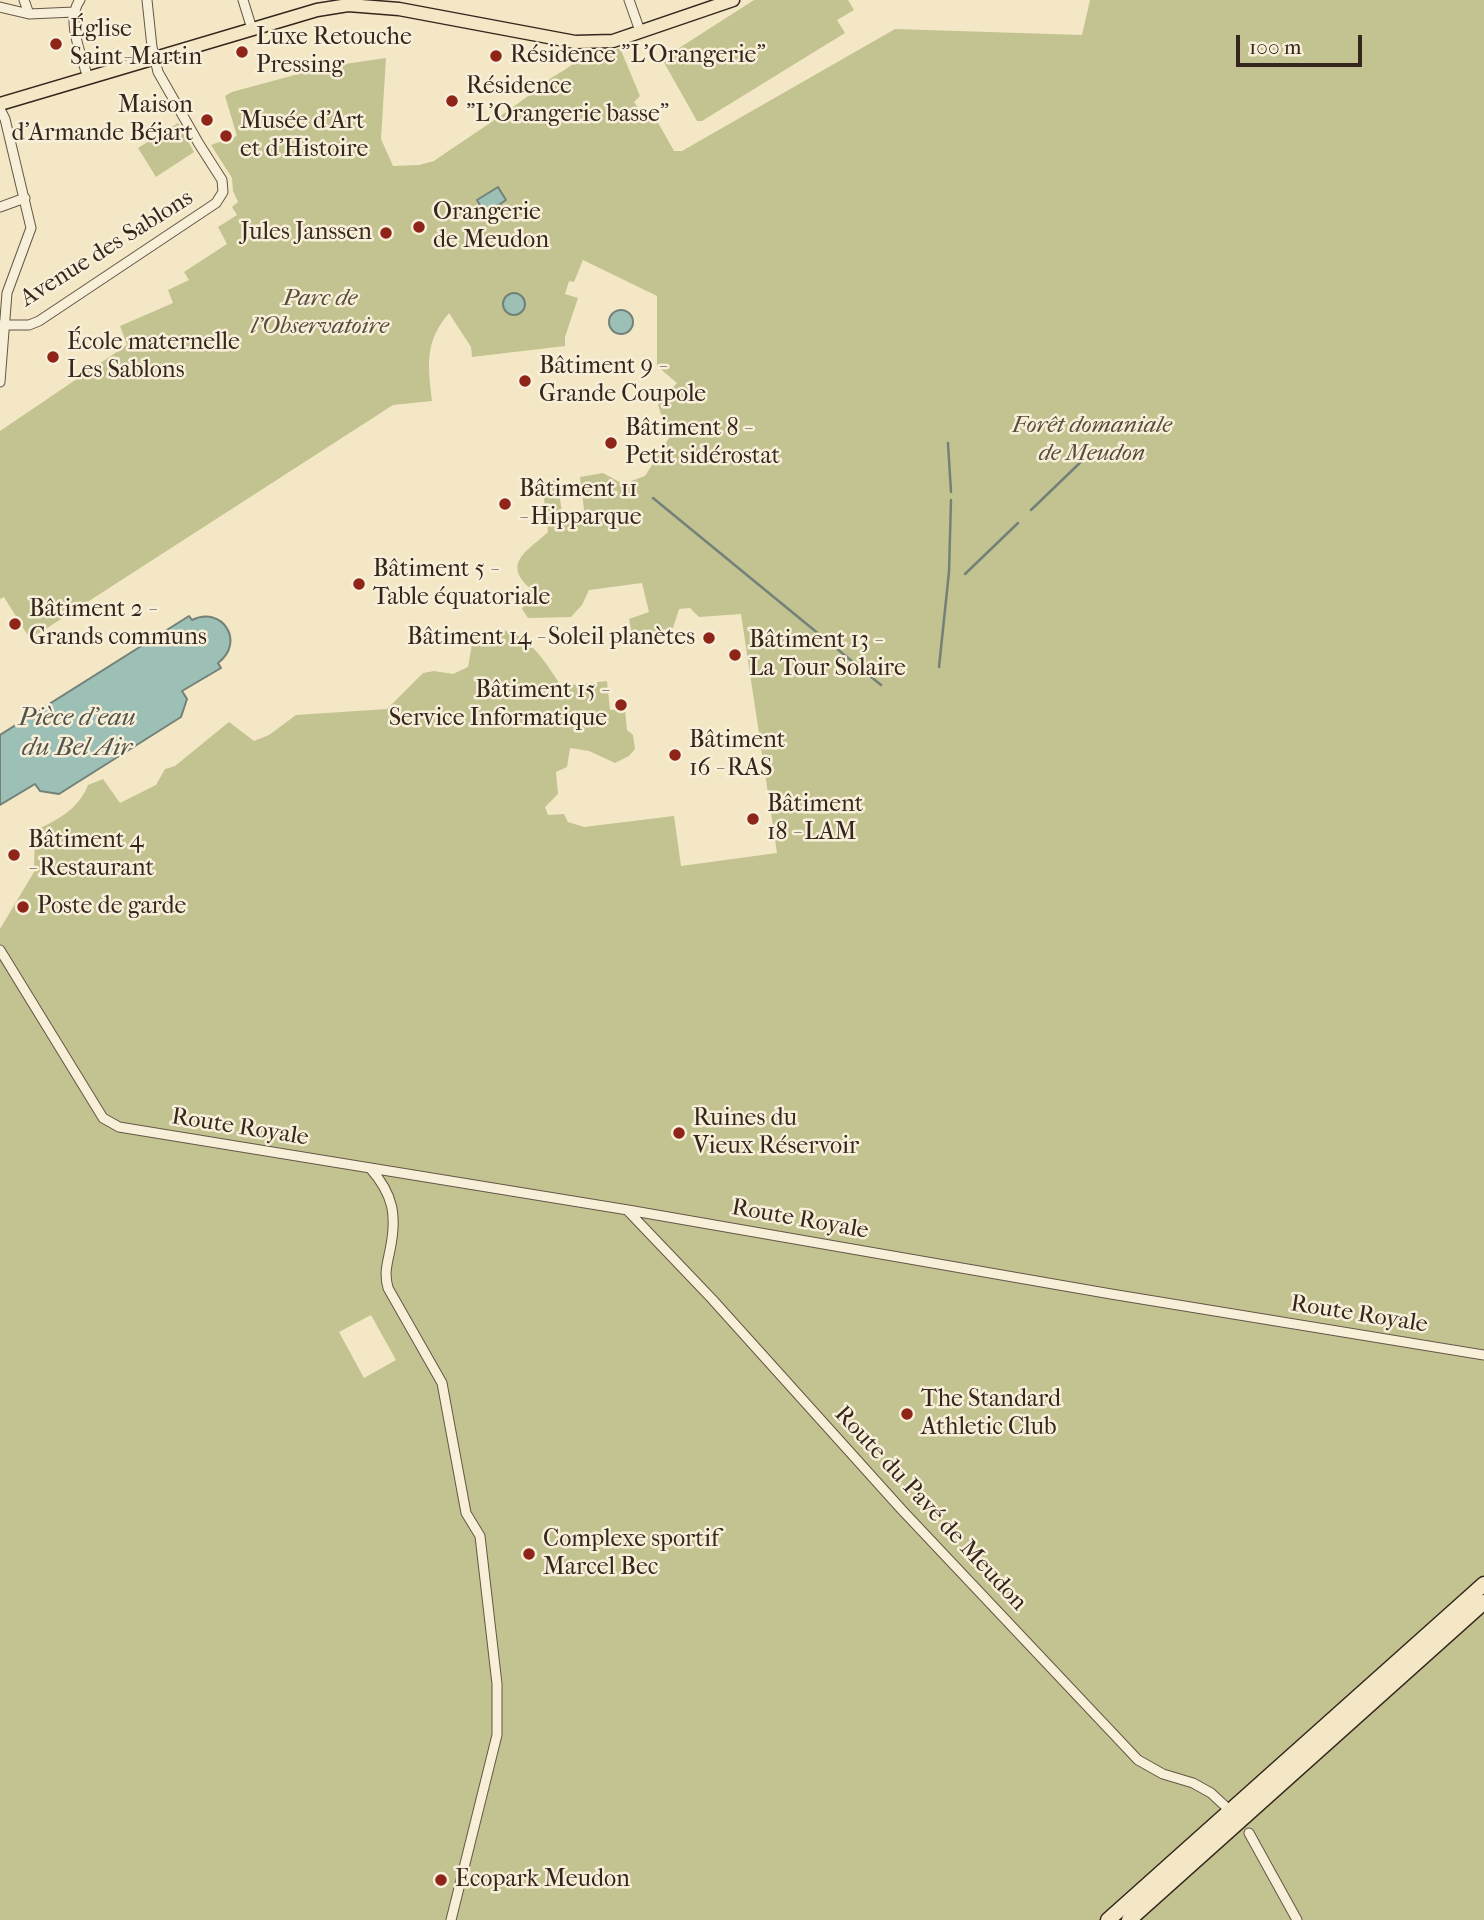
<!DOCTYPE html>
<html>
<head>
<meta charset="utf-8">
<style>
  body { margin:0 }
  #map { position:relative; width:1484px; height:1920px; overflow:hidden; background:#f4e7c5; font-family:"IM FELL French Canon",serif }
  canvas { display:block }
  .scale { position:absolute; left:1236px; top:35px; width:126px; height:32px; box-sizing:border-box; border:4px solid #35251d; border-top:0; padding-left:9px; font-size:21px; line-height:24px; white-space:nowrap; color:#35251d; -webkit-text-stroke:5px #f8efd9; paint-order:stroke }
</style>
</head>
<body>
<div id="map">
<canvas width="1484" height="1920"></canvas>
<div class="scale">100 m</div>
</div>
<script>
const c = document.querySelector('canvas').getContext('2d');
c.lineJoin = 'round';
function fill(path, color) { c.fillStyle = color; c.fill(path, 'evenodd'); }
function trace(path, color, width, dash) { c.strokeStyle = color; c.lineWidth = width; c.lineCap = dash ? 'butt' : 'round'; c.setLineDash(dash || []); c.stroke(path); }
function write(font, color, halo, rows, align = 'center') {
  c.font = font + ' "IM FELL French Canon",serif'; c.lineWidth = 5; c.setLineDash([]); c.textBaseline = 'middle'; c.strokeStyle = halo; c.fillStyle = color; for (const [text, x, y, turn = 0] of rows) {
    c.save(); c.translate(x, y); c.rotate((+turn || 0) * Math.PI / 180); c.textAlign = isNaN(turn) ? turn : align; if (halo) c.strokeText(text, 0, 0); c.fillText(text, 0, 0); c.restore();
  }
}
const green = new Path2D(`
  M754,0H848L854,10L837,20L845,33L702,121H697L662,59Z
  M1090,0H1484V1920H0V929L34,872L35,831C58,819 78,810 88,785L103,779L120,803L156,785L165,769L175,766L229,722L254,741L269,735L296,715L387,709L423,673L434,671L453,674L468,667L473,639C480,636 492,630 500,630C528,632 548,666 561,686L607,681L610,710L625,709L627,730L633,735L635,749L629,756L615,763L589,751L570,748L567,767L556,772L558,794L545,807L548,815L564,814L568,822L584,827L674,816L681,866L777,853L741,614L699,617L690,608L679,609L673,628L632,635L629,619L649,612L642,583L589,590L582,605L571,617L528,618L522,609L530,588C501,563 529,550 548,532L542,482L557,480L563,519L585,517L580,477L603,473L623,484L645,476L669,438L658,405L677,383L657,366V296L583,260L574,282L569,281L565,294L578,298L565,337V346L472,357L471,347L449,313C424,342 428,366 432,401L393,405L30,639L4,597L0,599V431L127,345L120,326L173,303L168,290L189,280L184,272L227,244L218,227L237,215L232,207L238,202L233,191L232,178L211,145L237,136L225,96L232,92L324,67L386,58L381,139L393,166L419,165L434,161C471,135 512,110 546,82C558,72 576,67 582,51L598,57L620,48L640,96L634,102L641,112L651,110L674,151H682L895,29L1082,35ZM371,1315L396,1360L364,1378L339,1332Z
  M178,123L194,152L156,177L138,148Z`);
const water = new Path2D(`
  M498,187L506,200L485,214L477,200Z
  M503 304a11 11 0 1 1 22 0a11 11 0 1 1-22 0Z
  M609 322a12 12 0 1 1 24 0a12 12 0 1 1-24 0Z
  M189,616L192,620C222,605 246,642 218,663L221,668L182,691L187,699L181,717L59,794L40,791L35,784L0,805V735Z`);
const stream = new Path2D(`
  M948,443L951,492
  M653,498L881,685
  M1031,510L1087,456
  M965,574L1018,523
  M939,667L949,572L951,500`);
const minor = new Path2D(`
  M24,0L29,14
  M80,0C65,19 82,57 88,78
  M243,0L252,29
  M629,0L640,31
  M0,7L29,14L74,12
  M0,109L5,119L31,228L7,293L0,382
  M0,207L25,198
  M0,325H29L39,321L216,203L223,192L222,180L199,144L158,72L152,47L147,0
  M0,950L103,1118L119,1127L628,1210L1111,1294L1484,1355
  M370,1168C394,1195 397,1216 390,1250C387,1265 384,1273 388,1288L442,1383L466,1513L480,1536L497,1684V1735L451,1920
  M628,1211L712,1299L902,1510L1138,1760L1163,1774L1193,1783L1211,1793L1225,1806
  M1249,1833L1297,1920`);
const major = new Path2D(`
  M0,104L317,10L348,5L399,9L575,42L613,41L733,0`);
const highway = new Path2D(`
  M1108,1920L1484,1584
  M1129,1920L1484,1602`);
const markers = [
  [56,44,7,"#8f2418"],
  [242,52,7,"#8f2418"],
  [496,56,7,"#8f2418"],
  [452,101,7,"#8f2418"],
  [207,120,7,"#8f2418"],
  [226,136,7,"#8f2418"],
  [419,227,7,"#8f2418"],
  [386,233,7,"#8f2418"],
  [53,357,7,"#8f2418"],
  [525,381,7,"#8f2418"],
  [611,443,7,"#8f2418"],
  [505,504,7,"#8f2418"],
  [359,584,7,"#8f2418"],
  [15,624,7,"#8f2418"],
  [709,638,7,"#8f2418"],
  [735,655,7,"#8f2418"],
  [621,705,7,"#8f2418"],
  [675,755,7,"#8f2418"],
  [753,819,7,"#8f2418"],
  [14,855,7,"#8f2418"],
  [23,907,7,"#8f2418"],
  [679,1133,7,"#8f2418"],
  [907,1414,7,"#8f2418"],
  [529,1554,7,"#8f2418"],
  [441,1880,7,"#8f2418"]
];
const poiNames = [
  ["Église",70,30],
  ["Saint-Martin",70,58],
  ["Luxe Retouche",256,38],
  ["Pressing",256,66],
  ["Résidence \"L'Orangerie\"",510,56],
  ["Résidence",466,87],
  ["\"L'Orangerie basse\"",466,115],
  ["Maison",193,106,"right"],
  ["d'Armande Béjart",193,134,"right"],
  ["Musée d'Art",240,122],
  ["et d'Histoire",240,150],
  ["Orangerie",433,213],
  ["de Meudon",433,241],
  ["Jules Janssen",372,233,"right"],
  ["École maternelle",67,343],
  ["Les Sablons",67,371],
  ["Bâtiment 9 -",539,367],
  ["Grande Coupole",539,395],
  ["Bâtiment 8 -",625,429],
  ["Petit sidérostat",625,457],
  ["Bâtiment 11",519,490],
  ["- Hipparque",519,518],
  ["Bâtiment 5 -",373,570],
  ["Table équatoriale",373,598],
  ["Bâtiment 2 -",29,610],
  ["Grands communs",29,638],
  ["Bâtiment 14 - Soleil planètes",695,638,"right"],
  ["Bâtiment 13 -",749,641],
  ["La Tour Solaire",749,669],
  ["Bâtiment 15 -",607,691,"right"],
  ["Service Informatique",607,719,"right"],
  ["Bâtiment",689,741],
  ["16 - RAS",689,769],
  ["Bâtiment",767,805],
  ["18 - LAM",767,833],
  ["Bâtiment 4",28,841],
  ["- Restaurant",28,869],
  ["Poste de garde",37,907],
  ["Ruines du",693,1119],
  ["Vieux Réservoir",693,1147],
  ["The Standard",921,1400],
  ["Athletic Club",921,1428],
  ["Complexe sportif",543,1540],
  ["Marcel Bec",543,1568],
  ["Ecopark Meudon",455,1880]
];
const streetNames = [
  ["Avenue des Sablons",107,249,-32],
  ["Route Royale",240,1128,9],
  ["Route Royale",800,1220,10],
  ["Route Royale",1359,1315,9],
  ["Route du Pavé de Meudon",930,1509,47]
];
const parkNames = [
  ["Parc de",320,299],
  ["l'Observatoire",320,327],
  ["Forêt domaniale",1092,426],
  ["de Meudon",1092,454]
];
const waterNames = [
  ["Pièce d'eau",77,719],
  ["du Bel Air",77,749]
];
fill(green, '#c2c390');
fill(water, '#9cbfb6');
trace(water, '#738179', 2);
trace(stream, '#738179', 2.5);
trace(minor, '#655647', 11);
trace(major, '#35251d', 15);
trace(highway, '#35251d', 17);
trace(minor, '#f8efd9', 9);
trace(major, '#f4e7c5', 12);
trace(highway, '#f4e7c5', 14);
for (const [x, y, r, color] of markers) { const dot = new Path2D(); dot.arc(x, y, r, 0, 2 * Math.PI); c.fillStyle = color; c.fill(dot); trace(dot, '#f8efd9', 2.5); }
write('24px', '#35251d', '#f8efd9', poiNames, 'left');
write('24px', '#35251d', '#f8efd9', streetNames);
write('italic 24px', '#584c3a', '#f8efd9', parkNames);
write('italic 26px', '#54534b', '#f8efd9', waterNames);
</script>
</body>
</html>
